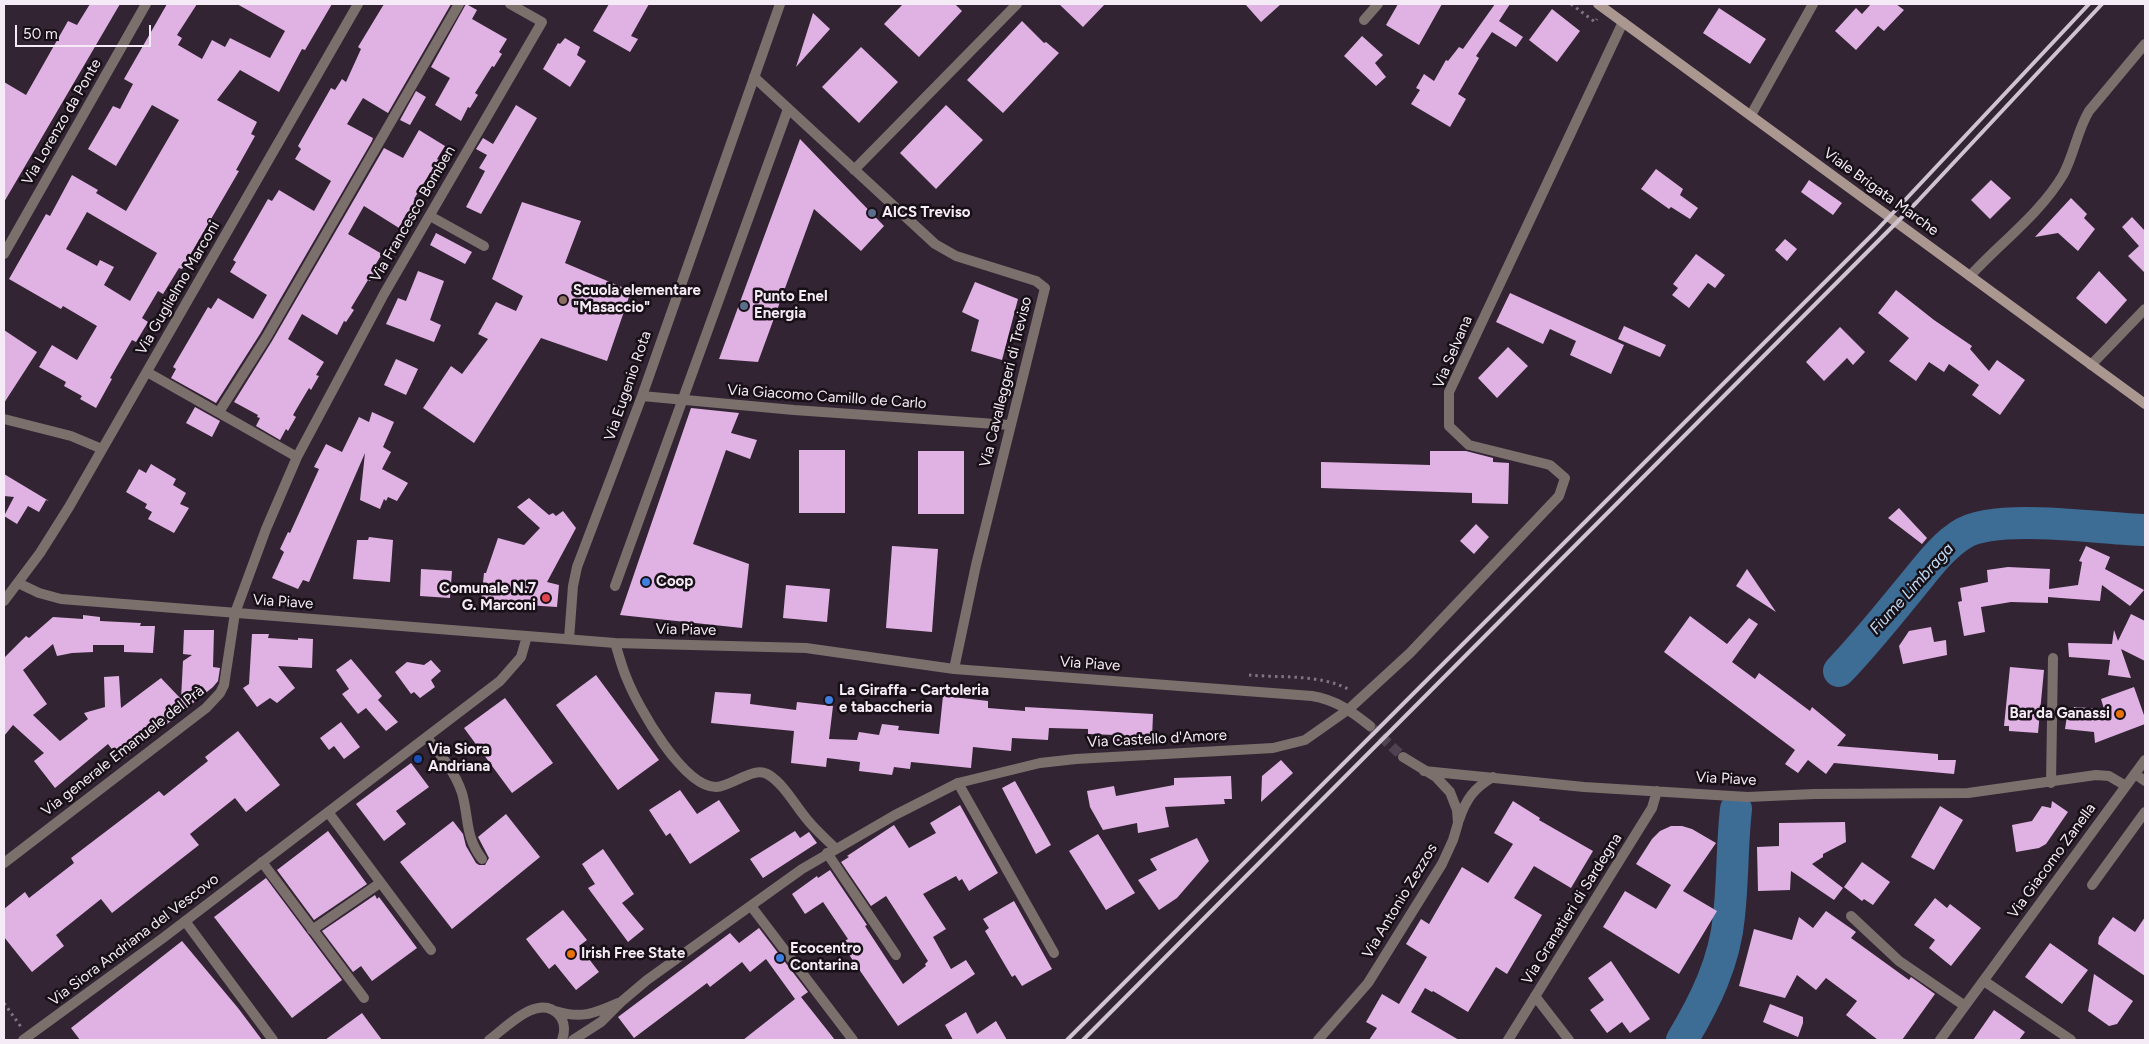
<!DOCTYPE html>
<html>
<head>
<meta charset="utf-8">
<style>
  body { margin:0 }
  #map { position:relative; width:2149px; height:1044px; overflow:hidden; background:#332434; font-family:Figtree,sans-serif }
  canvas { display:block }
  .frame { position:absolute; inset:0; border:5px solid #f5ebf6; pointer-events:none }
  .scale { position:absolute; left:15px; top:25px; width:136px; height:22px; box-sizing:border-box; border:2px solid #f5ebf6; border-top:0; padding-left:6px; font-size:15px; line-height:18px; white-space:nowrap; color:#f5ebf6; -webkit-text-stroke:4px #171017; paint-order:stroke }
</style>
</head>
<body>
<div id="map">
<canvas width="2149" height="1044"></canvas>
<div class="frame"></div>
<div class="scale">50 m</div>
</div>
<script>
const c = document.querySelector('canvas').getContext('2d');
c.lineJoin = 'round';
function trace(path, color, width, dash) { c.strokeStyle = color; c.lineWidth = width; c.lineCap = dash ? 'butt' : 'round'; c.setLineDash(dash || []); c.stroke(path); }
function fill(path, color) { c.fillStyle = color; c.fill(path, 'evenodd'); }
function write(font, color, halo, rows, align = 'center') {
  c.font = font + ' Figtree,sans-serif'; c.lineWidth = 5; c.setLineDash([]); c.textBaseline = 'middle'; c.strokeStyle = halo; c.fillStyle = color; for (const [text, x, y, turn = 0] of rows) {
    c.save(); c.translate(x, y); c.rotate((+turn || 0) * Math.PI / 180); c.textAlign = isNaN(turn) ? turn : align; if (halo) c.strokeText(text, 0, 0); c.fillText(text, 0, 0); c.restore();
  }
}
const river = new Path2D(`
  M1839,671C1865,644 1887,616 1911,587C1926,569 1943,545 1964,533C2000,513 2101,529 2145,530
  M1682,1040C1705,1002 1725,961 1729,916C1733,880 1732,844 1736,809`);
const building = new Path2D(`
  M90,4H120L4,202V82L26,95L68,21L77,25Z
  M167,4H197L177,35L182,38L178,45L202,59L212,40L225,47L230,38L270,58L285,31L237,4H332L305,50L302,49L279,92L240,70L217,100L257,122L251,134L255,136L236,170L239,171L182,269L179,268L163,294L158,291L142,318L148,322L136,342L132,340L110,378L112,379L96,408L80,399L82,396L64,386L66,382L39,367L52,345L77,360L97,326L63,306L61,309L9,279L46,214L50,216L72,175L98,190L96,193L126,211L179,120L152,105L116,166L88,149L113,106L120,109L133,84L124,79ZM87,212L157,253L130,301L104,285L114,267L100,260L97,266L66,249Z
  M384,4H451L388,113L363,98L347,124L373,138L372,141L260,334L216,403L171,378L176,369L173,367L208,307L211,309L218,298L253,319L267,295L230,272L236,262L233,260L268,199L272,201L279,190L314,211L331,181L295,159L301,149L298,146L331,88L335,90L342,79L346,82L361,49L358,47Z
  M466,4L477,10L472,19L507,39L499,52L502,54L494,67L492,66L475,93L478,95L470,108L468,107L461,121L435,105L450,78L431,67Z
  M609,4H649L631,36L638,39L630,52L593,31Z
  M903,4H955L962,11L919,57L884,24Z
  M1059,4H1105L1083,27Z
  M1245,4H1281L1261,22Z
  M1398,4H1442L1419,45L1386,25Z
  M1495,4H1510L1499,21L1523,37L1516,47L1492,32L1476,56L1479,58L1458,94L1466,99L1450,127L1411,104L1420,90L1416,88L1424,74L1434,81L1446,60L1448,61L1459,47L1463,49Z
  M1871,4H1896L1904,10L1884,31L1878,26L1856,50L1835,31L1856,8L1862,14Z
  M1719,8L1766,39L1750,64L1703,33Z
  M1552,9L1580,31L1557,62L1529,40Z
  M813,13L830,29L796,67Z
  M1022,21L1044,43L1046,42L1059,53L1003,113L967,80Z
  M1362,36L1383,55L1375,63L1386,77L1376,86L1344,56Z
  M565,38L580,47L577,55L586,61L570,87L543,69L558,43L560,44Z
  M861,47L898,82L859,123L822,87Z
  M416,91L426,97L410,125L400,120Z
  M516,105L537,118L481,214L466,207L485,171L479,168L487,155L476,149L483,138L493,144Z
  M946,105L983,140L936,189L900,153Z
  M419,130L445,146L437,159L440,161L432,174L430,173L414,199L417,201L409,215L406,214L399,228L364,206L348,234L382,254L374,267L377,269L370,281L368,280L351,308L354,310L346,322L344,321L337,335L302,314L288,339L324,362L316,375L319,376L311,390L309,388L293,415L296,417L288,431L286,429L280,440L256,426L260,418L257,417L258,415L234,402L272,341L384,148L403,158Z
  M800,139L884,226L861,251L814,209L758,362L719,359Z
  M1656,169L1683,189L1680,195L1698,208L1690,219L1671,207L1669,209L1641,189Z
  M1809,180L1842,203L1833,215L1801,192Z
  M1991,180L2011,198L1990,219L1971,200Z
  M2071,198L2087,214L2084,218L2095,229L2078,251L2058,233L2035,237Z
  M522,202L581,221L565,263L631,291L607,361L541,338L474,443L423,408L451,366L462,374L488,339L478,334L496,302L516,311L523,296L492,279Z
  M2132,217L2145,231V273L2128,256L2139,246L2122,227Z
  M436,233L472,252L465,264L430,245Z
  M1785,239L1797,249L1787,261L1775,250Z
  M1696,254L1725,275L1715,288L1708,283L1689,308L1672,295L1678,288L1673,284Z
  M418,271L444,281L430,320L441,325L434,342L386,324L398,298L406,301Z
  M2099,271L2127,300L2106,324L2076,298Z
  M975,282L1018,299L1002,360L971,351L979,320L962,312Z
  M1896,290L1934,320L1972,346L1970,349L1989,371L1997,360L2025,380L2000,415L1972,395L1979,385L1949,364L1944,372L1929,362L1916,381L1889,361L1909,338L1878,313Z
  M1510,293L1624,345L1611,374L1570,355L1576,341L1550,329L1543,344L1496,322Z
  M1624,326L1666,345L1660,357L1618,339Z
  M1840,327L1865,352L1853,365L1847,358L1824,381L1806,362Z
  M4,330L37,352L4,403Z
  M1508,347L1528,366L1497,398L1478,378Z
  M396,359L418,369L406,395L384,385Z
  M195,407L220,421L212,437L186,423Z
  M691,408L739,413L731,433L757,440L750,459L726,450L693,544L749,564L742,628L620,615Z
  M372,412L394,422L383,447L391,452L382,469L408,483L397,501L388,497L386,501L384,499L380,509L360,500L365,453L309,582L303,580L298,589L272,578L284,552L280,549L288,532L290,533L319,469L314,467L326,444L342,452L359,417L369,422Z
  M799,450H845V513H799Z
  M918,451H964V514H918Z
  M1430,451H1466L1493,458V462L1509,463L1508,504L1472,503V493L1321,488V462L1430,465Z
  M151,464L176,479L173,485L186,493L180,504L189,508L174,533L148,519L152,512L145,508L147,504L126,492L139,469L146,473Z
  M4,474L49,501L46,500L39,512L28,506L17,524L4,516L14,497L4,496Z
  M529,498L549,515L553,513L556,516L563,511L576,528L547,582L559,585L557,607L481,602L484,573H486L498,538L524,545L540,528L517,507Z
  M1899,508L1927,538L1922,544L1888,518Z
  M1476,524L1489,537L1474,554L1460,541Z
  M369,537L393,540L390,582L353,579L357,540H368Z
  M892,546L938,549L932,632L886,628Z
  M2086,546L2110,557L2105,569L2144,590L2130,606L2102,585L2100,601L2048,597V603L2011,602L1981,607L1985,632L1964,636L1958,602L1962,601L1960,588L1988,582L1987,570L2008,567L2050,569L2049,589L2078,585L2082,562L2079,561Z
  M421,569L452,571L450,598L420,596Z
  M1747,569L1776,612L1736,586Z
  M786,585L830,589L827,622L783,618Z
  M2131,614L2145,621V661L2121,649L2131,678L2108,675L2110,660L2069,657L2068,643L2112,644L2114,630L2118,641Z
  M83,615L100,617V621L141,623L140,626H155L153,653L124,652V645H93V652L72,653L57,656L53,644L23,670L47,704L33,715L60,741L88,719L84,713L105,707L104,677L119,676L121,708L161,678L181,699L183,661L192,655L183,654L184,630H214L213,667L220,668L218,681L213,687L121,761L108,744L55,788L34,761L44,753L13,725L4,736V658L26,636L29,638L53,617L83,619Z
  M1690,616L1727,644L1749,618L1758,624L1732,662L1755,679L1759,673L1810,711L1812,707L1846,735L1837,746L1938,754V760H1956L1954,774L1834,763L1826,774L1808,760L1798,773L1785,764L1795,750L1664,652Z
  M1931,627L1934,642L1946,640L1947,655L1903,664L1899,646L1909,631Z
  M252,634H269L268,638L298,640V638L313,639L312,668L278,666L295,688L277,703L270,698L257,707L243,688L249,684Z
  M351,659L382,696L378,700L398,722L386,731L366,708L358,714L342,694L349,689L336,670Z
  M431,660L441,671L431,680L435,687L420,698L414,692L411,694L395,672L407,662L424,665Z
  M2010,667L2044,670L2038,733L2009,731V726H2004Z
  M596,675L659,760L618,790L556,705Z
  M2134,687L2145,718V724L2095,743L2094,732L2065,729L2067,716L2072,715L2074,707L2104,709L2101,699Z
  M715,692L751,694L750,704L796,710L797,702L833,706L829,739L857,740L859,732L879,735L882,724L899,726L898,730L939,734L943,696L988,701V708L1025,711V707L1153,714L1152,739L1115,741V735L1088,734V729L1049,728L1048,740L1012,738L1011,751L973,747L971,768L911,762L910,769L894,767L892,775L859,771L860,762L827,758L826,767L791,763L794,731L711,723Z
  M505,698L553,763L512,793L464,728Z
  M341,722L360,747L344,759L334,746L329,750L320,738Z
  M238,731L280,785L246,812L235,798L190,834L199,845L112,913L101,899L56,935L64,946L32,972L4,937V909L25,892L29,898L74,863L71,858L159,791L164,796L208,761L205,757Z
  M1281,760L1293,773L1261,802L1262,776Z
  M411,763L429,787L396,811L406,824L384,841L356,804Z
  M1231,776L1232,799H1224L1225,804L1165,807L1169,827L1138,833L1137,823L1103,830L1090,807L1087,791L1114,786L1116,796L1174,785V778Z
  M1015,781L1051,845L1036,854L1002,788Z
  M680,790L697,814L719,800L740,831L690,864L670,833L666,836L649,810Z
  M1513,801L1540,818L1539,820L1593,851L1571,888L1534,866L1514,898L1542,915L1507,974L1496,967L1468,1012L1433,991L1432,992L1425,988L1411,1012L1459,1040H1369L1377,1028L1366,1022L1382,994L1399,1004L1427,957L1406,944L1421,919L1429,924L1462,867L1488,883L1513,844L1494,833Z
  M2052,801L2068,812L2046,844L2039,848L2016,852L2012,825L2032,821L2042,806L2051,808Z
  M960,805L998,873L969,891L962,879L959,881L956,876L923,894L946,929L933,937L951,969L966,960L975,974L898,1026L841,943L848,939L823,902L805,914L792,894L817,876L818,878L830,870L867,925L865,926L903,984L926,966L925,964L928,961L886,896L871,906L841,862L849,857L847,856L894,825L909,848L936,833L930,823Z
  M1940,806L1963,820L1934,870L1911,857Z
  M506,814L540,857L452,929L400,862L453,821L463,834L466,846L476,863L479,865H485L489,858L478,837Z
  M1845,822L1846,842L1823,854V857L1812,864L1843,888L1834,900L1791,871L1790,890L1758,891L1757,847L1779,846V823Z
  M1671,826H1682L1692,829L1716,843L1683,891L1717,911L1679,974L1603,927L1625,891L1656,909L1671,885L1636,864L1652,839L1660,831Z
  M328,831L367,884L314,920L277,870Z
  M795,831L800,838L809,832L817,843L763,878L750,859Z
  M1098,834L1135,893L1106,910L1069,851Z
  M1197,838L1209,861L1177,898L1159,910L1138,880L1157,870L1150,859Z
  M603,849L634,894L622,903L644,929L628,942L588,888L595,884L582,864Z
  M1862,862L1890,882L1873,905L1864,899L1862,901L1844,887Z
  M266,878L342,980L292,1018L214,917Z
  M375,895L377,899L379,897L417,948L372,981L361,966L353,972L322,931Z
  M1935,898L1947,908L1950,904L1981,928L1951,966L1929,948L1935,940L1914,925Z
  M1014,901L1052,969L1022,986L1015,975L1012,977L985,931L989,928L983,919Z
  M563,910L587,940L579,946L599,972L576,990L555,964L549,969L526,939Z
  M1826,911L1856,932L1851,938L1909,980L1911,977L1935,994L1902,1040H1878L1846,1015L1857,1001L1826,978L1816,990L1797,975L1785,998L1739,986L1754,929L1792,940L1799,917L1813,928Z
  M2113,917L2135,932L2145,917V976L2098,944L2099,937Z
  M759,928L808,992L801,997L835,1040H743L795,999L766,959L750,972L742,962L710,987L707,983L634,1038L618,1017L730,933L739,943Z
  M182,941L238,1008L262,1040H80L71,1028Z
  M2050,943L2088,970L2062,1004L2025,977Z
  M1611,961L1650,1019L1630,1033L1622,1022L1607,1033L1590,1010L1604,1000L1588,978Z
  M2094,974L2133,1001L2117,1024L2109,1026L2088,1011Z
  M1770,1004L1803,1017V1023L1798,1037L1763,1022Z
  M1994,1010L2025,1032L2019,1040H1973Z
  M966,1012L977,1034L996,1021L1007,1040H953L945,1025Z
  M362,1013L382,1040H325Z`);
const streetTunnel = new Path2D(`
  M1370,726L1403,757`);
const path = new Path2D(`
  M1571,4L1595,22L1597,19
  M1249,675C1281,678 1321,674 1350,690
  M4,1003L21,1027`);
const lane = new Path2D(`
  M430,216L484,246
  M615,586L788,109
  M427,738C441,755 455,772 462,793C469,818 465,837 482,859
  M2135,774L2145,781
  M958,783L1054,953
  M827,853L896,955
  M262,862L364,998
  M2092,885L2145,812`);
const street = new Path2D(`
  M1364,20L1378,4
  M754,77L935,244L956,256L1036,281L1045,288L976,565L954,669
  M1751,115L1813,4
  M854,170L1017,4
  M4,254L146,4
  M1970,276C2000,243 2040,214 2063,175C2074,155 2077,131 2089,111L2145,44
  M2091,365L2145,309
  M147,372L297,457
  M642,396L794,410L1010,425
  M219,412L266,338L459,4
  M4,419L71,436L102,449
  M18,583L39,593L61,599L615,643L806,648L954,669L1312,696C1336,700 1351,711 1370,726
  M4,601L40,553L69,507L358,4
  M569,639L573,586L577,567L642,396L780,4
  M615,643C619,655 622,668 627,679C638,707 683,787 716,787C733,786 754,765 769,775C786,786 797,809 811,824C818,832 827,840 835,848
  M1424,771L1584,787L1748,797L1814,794L1968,793L2096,775L2109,776L2126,786
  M2051,783L2053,658
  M328,812L431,950
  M1459,820C1466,799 1474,788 1493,777
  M4,863L206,708L220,693L224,685L235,613L266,529L297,457L384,294L542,22L510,4
  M751,906L853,1040
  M1851,916L1899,961L1965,1006
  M185,921L273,1040
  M312,930L380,883
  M1984,981L2071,1040
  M1535,996L1569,1040
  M555,1011C581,1019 593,1014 618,1003
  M23,1040L163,938L500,681L521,657L527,636
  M489,1040C506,1028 538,992 559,1015C565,1022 565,1032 562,1040
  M573,1040L601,1022L621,1002L647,980L802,869L895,815L958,783L1040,763L1076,759L1273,748L1305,740L1349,709L1410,653L1559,496L1565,478L1550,465L1469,445L1449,426V392L1623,22
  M1318,1040L1368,983L1442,864L1453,840L1458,823L1457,810L1450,792L1436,777L1403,757
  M1508,1040L1652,808L1657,791
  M1940,1040L2145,760`);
const secondary = new Path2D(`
  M1598,4L2145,404`);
const rail = new Path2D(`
  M1067,1040L1876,231L2089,4
  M1083,1040L1917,202L2102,4`);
const markers = [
  [872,213,5,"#5c6f8a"],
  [563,300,5,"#8d6e63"],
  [744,306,5,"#5c6f8a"],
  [646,582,5,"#3f7fe0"],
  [546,598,5,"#e0444e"],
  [829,700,5,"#3f7fe0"],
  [2120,714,5,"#e8710a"],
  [418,759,5,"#1a4fb4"],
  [571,954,5,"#e8710a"],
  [780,958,5,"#3f7fe0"]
];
const streetNames = [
  ["Via Lorenzo da Ponte",62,122,-60],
  ["Viale Brigata Marche",1881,192,36],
  ["Via Francesco Bomben",413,214,-60],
  ["Via Guglielmo Marconi",178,288,-60],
  ["Via Selvana",1453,352,-67],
  ["Via Cavalleggeri di Treviso",1006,382,-76],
  ["Via Eugenio Rota",628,386,-71],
  ["Via Giacomo Camillo de Carlo",827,397,4],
  ["Via Piave",283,602,4],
  ["Via Piave",686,630,1],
  ["Via Piave",1090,664,4],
  ["Via Castello d'Amore",1157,739,-3],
  ["Via generale Emanuele del Prà",123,751,-38],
  ["Via Piave",1726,779,3],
  ["Via Giacomo Zanella",2052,861,-54],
  ["Via Antonio Zezzos",1400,901,-59],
  ["Via Granatieri di Sardegna",1572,909,-58],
  ["Via Siora Andriana del Vescovo",134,940,-37]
];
const poiNames = [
  ["AICS Treviso",882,213],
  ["Scuola elementare",573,291],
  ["\"Masaccio\"",573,308],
  ["Punto Enel",754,297],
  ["Energia",754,314],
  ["Coop",656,582],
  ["Comunale N.7",536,589,"right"],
  ["G. Marconi",536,606,"right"],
  ["La Giraffa - Cartoleria",839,691],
  ["e tabaccheria",839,708],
  ["Bar da Ganassi",2110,714,"right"],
  ["Via Siora",428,750],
  ["Andriana",428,767],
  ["Ecocentro",790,949],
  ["Contarina",790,966],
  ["Irish Free State",581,954]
];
const waterNames = [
  ["Fiume Limbraga",1912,589,-48]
];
trace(river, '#3d6c95', 32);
fill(building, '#e0b2e4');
trace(streetTunnel, '#504251', 10, [10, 5]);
trace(path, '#827583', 3, [2.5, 4]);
trace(lane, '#7b706c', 10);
trace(street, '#7b706c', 10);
trace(secondary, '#aa9790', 10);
trace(rail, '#cec3cf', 4);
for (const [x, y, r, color] of markers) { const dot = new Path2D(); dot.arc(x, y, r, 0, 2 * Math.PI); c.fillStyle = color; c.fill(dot); trace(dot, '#171017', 2); }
write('15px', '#f5ebf6', '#171017', streetNames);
write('bold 15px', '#f5ebf6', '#171017', poiNames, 'left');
write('italic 16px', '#c0daf4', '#171017', waterNames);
</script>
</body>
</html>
